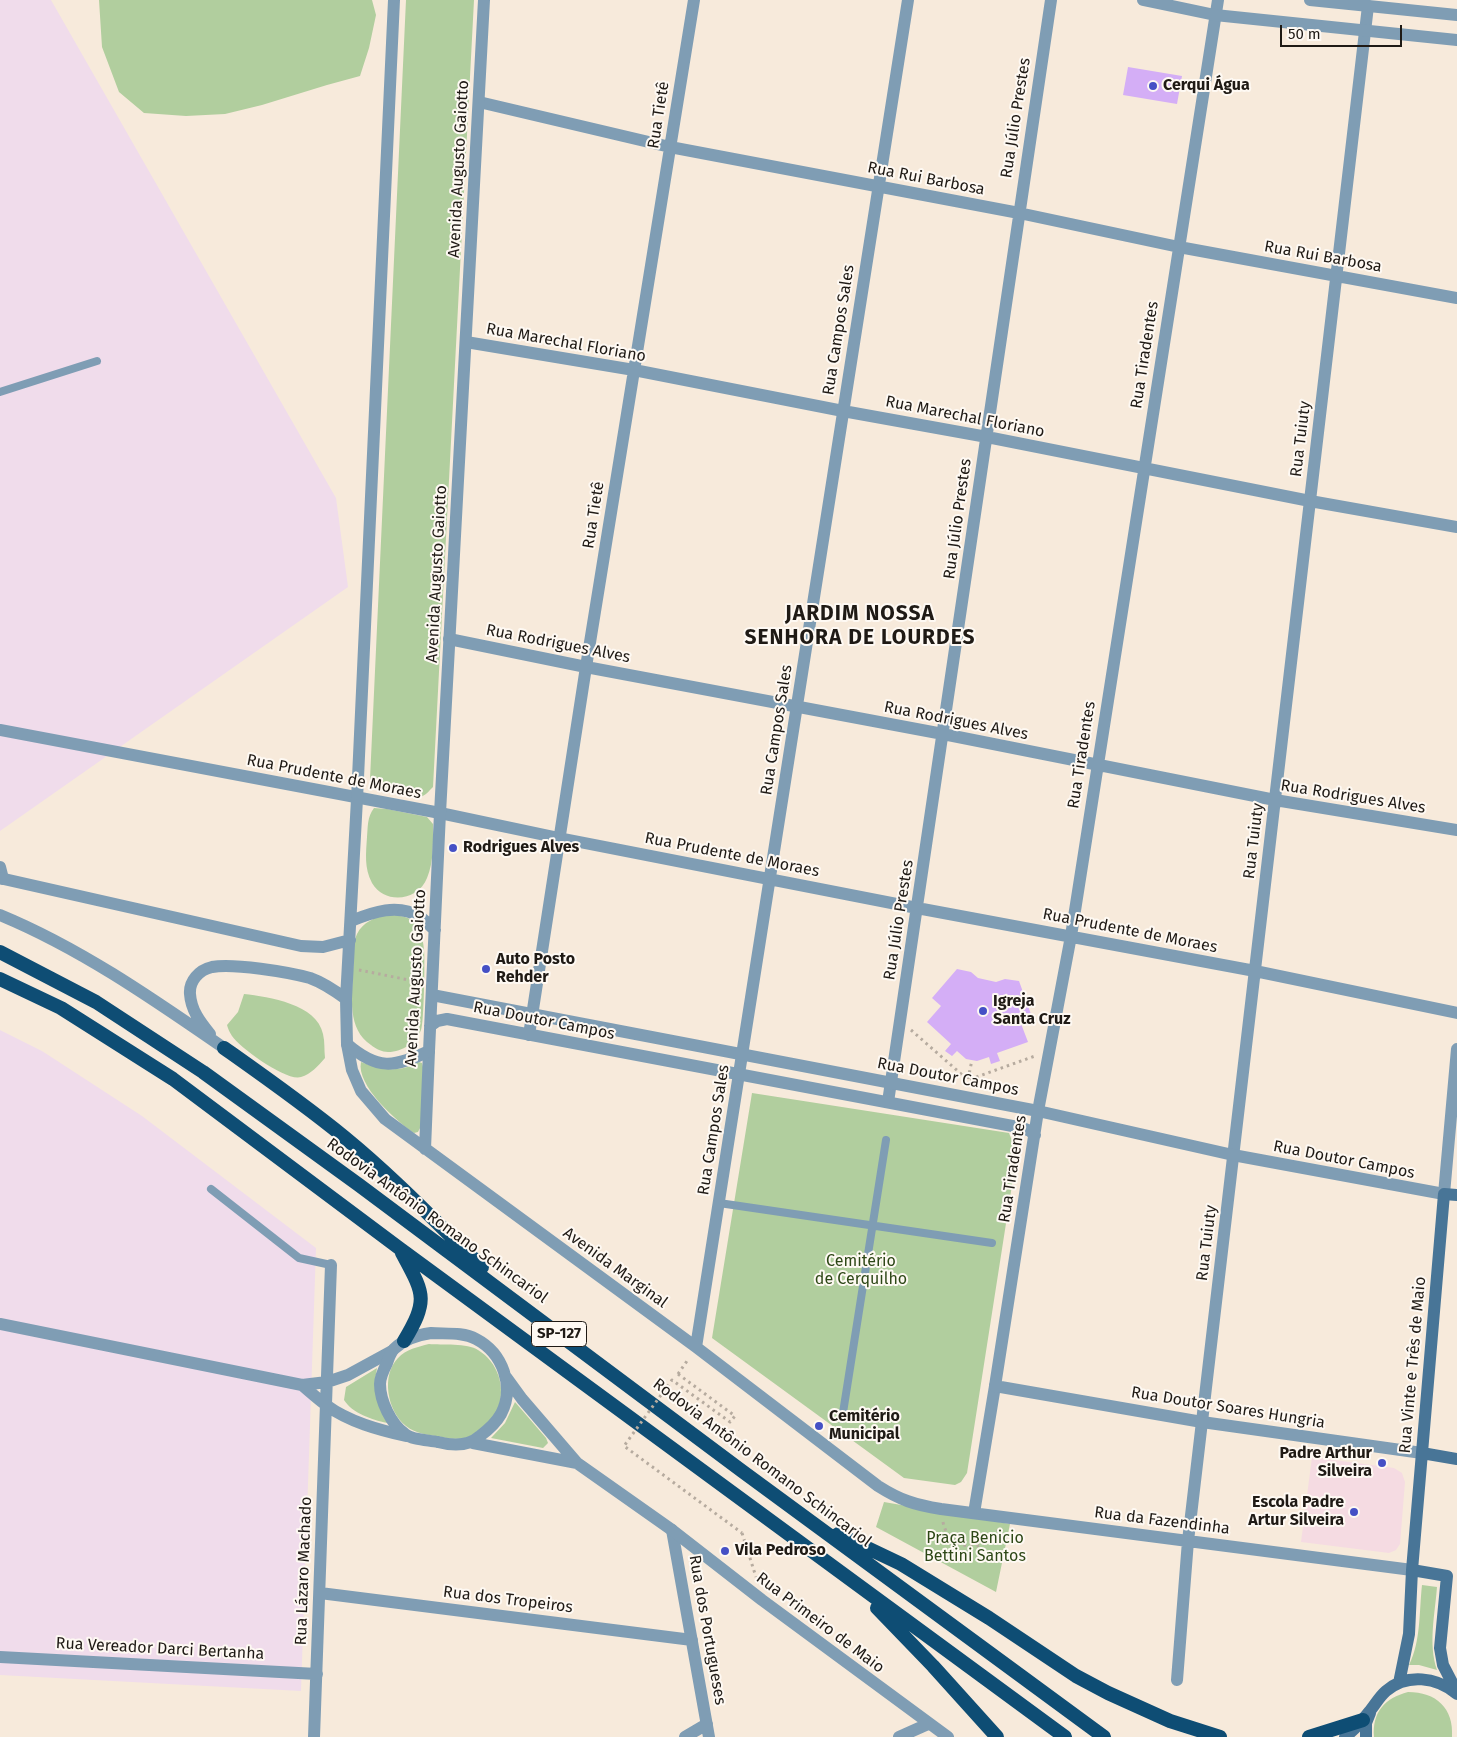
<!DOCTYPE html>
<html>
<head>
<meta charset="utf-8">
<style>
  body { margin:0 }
  #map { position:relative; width:1457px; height:1737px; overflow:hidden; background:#f7eadb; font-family:"Fira Sans",sans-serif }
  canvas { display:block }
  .scale { position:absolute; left:1280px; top:25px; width:122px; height:22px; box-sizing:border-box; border:2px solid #1f1a15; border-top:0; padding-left:6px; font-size:15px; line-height:18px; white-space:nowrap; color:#1f1a15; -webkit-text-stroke:4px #fef9f3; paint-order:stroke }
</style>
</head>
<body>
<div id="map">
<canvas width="1457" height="1737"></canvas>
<div class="scale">50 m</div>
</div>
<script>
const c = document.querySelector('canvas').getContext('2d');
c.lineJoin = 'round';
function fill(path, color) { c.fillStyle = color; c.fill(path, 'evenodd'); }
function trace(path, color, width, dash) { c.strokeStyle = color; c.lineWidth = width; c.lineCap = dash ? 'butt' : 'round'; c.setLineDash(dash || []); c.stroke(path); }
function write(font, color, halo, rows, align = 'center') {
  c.font = font + ' "Fira Sans",sans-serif'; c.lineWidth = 4; c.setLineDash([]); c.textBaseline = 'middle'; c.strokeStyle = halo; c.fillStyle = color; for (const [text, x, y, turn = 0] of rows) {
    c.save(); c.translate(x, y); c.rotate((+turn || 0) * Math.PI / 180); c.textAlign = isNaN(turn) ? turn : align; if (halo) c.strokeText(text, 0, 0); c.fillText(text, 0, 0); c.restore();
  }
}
const industrial = new Path2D(`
  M0,0H51L336,498L348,587L0,831Z
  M0,1030L42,1051L142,1116L316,1248L301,1691L0,1675Z`);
const education = new Path2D(`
  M1312,1457L1394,1468L1402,1473L1405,1482L1400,1544L1396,1550L1389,1553L1301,1542Z`);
const green = new Path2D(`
  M99,0H372L376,15L369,48L360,76L327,85L262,105L225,114L186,116L144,113L119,92L102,47Z
  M406,0H474L433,787C429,791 425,796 420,797C409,798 381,789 371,784L370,779Z
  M374,808L387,809L427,817L433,824C433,841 434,862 427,878C418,901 385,905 372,883C364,868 366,853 367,837C368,827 367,817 374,808Z
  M385,915C394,915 407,915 414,922C421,929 423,939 424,950C425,959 424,1024 421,1030C416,1042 403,1052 388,1052C382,1052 376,1049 371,1045C347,1029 352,997 353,971C354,960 352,944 357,934C363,922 374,918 385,915Z
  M244,994C269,997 317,1004 323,1034C325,1042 324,1050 325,1058C318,1066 311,1074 301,1077C287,1082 240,1048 232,1036C230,1033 228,1029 227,1025L238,1012Z
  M361,1062C382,1070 399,1073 419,1062L422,1063L423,1067L421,1126L418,1132L414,1133C396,1121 356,1085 361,1062Z
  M752,1093L1009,1133L1017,1153L967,1473L961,1482L955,1485L904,1478L712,1338Z
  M429,1344C441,1345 468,1343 478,1350C498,1362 506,1387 498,1409C494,1418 485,1426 478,1432C468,1440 453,1440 442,1437C429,1435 416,1434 406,1426C387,1411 381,1375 398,1358C406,1349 418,1347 429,1344Z
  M377,1368L375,1381L388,1423C372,1420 352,1413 344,1400L346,1387Z
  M515,1402L546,1438L548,1443L543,1448L491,1438L505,1423Z
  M884,1502L1010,1524L996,1592L876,1527Z
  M1422,1585L1437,1587C1435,1614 1428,1644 1437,1670L1419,1665H1409C1421,1641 1419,1612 1422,1585Z
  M1408,1692C1436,1692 1454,1708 1452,1737H1374C1372,1712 1385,1698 1408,1692Z`);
const building = new Path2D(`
  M1128,67L1182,76L1177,104L1123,95Z
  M957,969L971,972L978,978L996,982L1005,979L1019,981L1032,1017L1020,1021L1028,1042L997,1053L1000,1061L991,1064L989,1057L977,1061L966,1059L957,1051L952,1056L945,1051L951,1044L927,1022L941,1006L932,998Z`);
const path = new Path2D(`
  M359,970L419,982
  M911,1030L968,1080L1035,1056
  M968,1079L972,1060
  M678,1374L689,1358
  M943,1522C948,1550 985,1555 998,1530
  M742,1533L756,1577`);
const service = new Path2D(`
  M0,392L97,361
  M211,1189L299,1258L331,1265
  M719,1203L992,1243
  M842,1419L886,1140`);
const minor = new Path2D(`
  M479,102L670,147L1019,213L1179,247L1457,298
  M466,342L634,370L843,411L987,437L1310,501L1457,527
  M449,639L586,667L943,734L1275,800L1457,830
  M0,730L440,813L559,838L917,908L1255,971L1457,1013
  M0,867L3,879
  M529,1035L586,667L694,0
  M347,1044L352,1070L361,1091L385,1119L696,1347L878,1486C900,1500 915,1505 941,1509L1412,1570
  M888,1102L1051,0
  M1038,1111L1071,936L1218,0
  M425,1149L429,1051
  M1444,1194L1457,1049
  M0,1324L302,1385L327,1382L348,1375L392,1351
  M696,1347L908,0
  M302,1385C310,1392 318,1399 326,1405C349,1422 379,1430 406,1436
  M974,1513L995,1386
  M672,1530L709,1737
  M320,1593L692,1640
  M0,1657L317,1674
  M1177,1680L1188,1541L1368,6
  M314,1737L331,1265
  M685,1737L707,1724`);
const tertiary = new Path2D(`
  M394,0L357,799L346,999L347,1044C377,1070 394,1068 429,1051L440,813L484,0
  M1143,0L1215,15L1457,40
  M1310,0L1457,15
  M0,878L301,946L323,947L350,940
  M0,915C80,948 153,999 224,1048
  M351,921C373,912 398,903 420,917C425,920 430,926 435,930
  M432,995L1038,1111L1233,1155L1444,1194
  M430,1026L437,1021L447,1019L1023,1128L1030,1131L1035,1135
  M210,1034C200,1022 191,1010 190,994C189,981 199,970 212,967C233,963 288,972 310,978C324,983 334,990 346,999
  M1038,1111L995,1386L1202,1422L1422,1453
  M431,1333C446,1334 463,1332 476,1339C503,1353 515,1387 501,1414C496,1423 488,1430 480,1436C468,1447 453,1446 438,1442C428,1440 412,1440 405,1434C391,1424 380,1401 380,1384C380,1377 384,1369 387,1363C389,1358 390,1353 394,1349C404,1339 417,1335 431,1333Z
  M506,1377L522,1399L577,1463L672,1530L762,1600L948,1737
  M473,1443L577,1463
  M899,1737L928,1724`);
const secondary = new Path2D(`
  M1422,1453L1457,1459
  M1412,1570L1447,1576L1440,1648L1443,1665L1457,1692
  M1399,1683L1409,1634L1412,1570L1444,1194L1457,1195
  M1345,1737C1354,1730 1362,1721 1369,1712C1375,1705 1379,1697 1386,1691C1407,1673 1437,1677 1457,1694
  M1366,1737V1723L1370,1713`);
const trunk = new Path2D(`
  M0,952L96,1002L203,1072L359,1185L742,1471L1104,1737
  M0,979L61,1008L173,1079L399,1248L1065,1737
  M224,1048C265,1077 305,1105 344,1137C393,1177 437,1223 482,1267
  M402,1253C424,1294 429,1299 404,1341
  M838,1534L901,1564L989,1618L1076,1676L1108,1693L1170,1721L1220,1737
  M877,1608L933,1666L997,1737
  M1309,1737L1363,1720`);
const pathBridge = new Path2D(`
  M678,1374L735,1416L730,1422L672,1380L624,1446L742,1533`);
const markers = [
  [1153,86,5,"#4550c5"],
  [453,848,5,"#4550c5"],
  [486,969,5,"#4550c5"],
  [983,1011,5,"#4550c5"],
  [819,1426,5,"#4550c5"],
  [1382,1463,5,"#4550c5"],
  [1354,1512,5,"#4550c5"],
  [725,1551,5,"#4550c5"]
];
const shields = [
  [559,1334,55]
];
const shieldNames = [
  ["SP-127",559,1334]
];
const poiNames = [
  ["Cerqui Água",1163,86],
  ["Rodrigues Alves",463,848],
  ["Auto Posto",496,960],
  ["Rehder",496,978],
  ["Igreja",993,1002],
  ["Santa Cruz",993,1020],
  ["Cemitério",829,1417],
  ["Municipal",829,1435],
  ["Padre Arthur",1372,1454,"right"],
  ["Silveira",1372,1472,"right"],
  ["Escola Padre",1344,1503,"right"],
  ["Artur Silveira",1344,1521,"right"],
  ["Vila Pedroso",735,1551]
];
const streetNames = [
  ["Rua Tietê",659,115,-81],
  ["Rua Júlio Prestes",1016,118,-81],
  ["Avenida Augusto Gaiotto",459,169,-87],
  ["Rua Rui Barbosa",926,179,11],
  ["Rua Rui Barbosa",1323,257,10],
  ["Rua Campos Sales",839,330,-81],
  ["Rua Marechal Floriano",566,343,10],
  ["Rua Tiradentes",1145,355,-81],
  ["Rua Marechal Floriano",965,417,11],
  ["Rua Tuiuty",1301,439,-83],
  ["Rua Tietê",594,515,-81],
  ["Rua Júlio Prestes",958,519,-82],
  ["Avenida Augusto Gaiotto",437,574,-87],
  ["Rua Rodrigues Alves",558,644,11],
  ["Rua Rodrigues Alves",956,721,11],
  ["Rua Campos Sales",777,730,-81],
  ["Rua Tiradentes",1082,755,-81],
  ["Rua Prudente de Moraes",334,777,11],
  ["Rua Rodrigues Alves",1353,797,9],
  ["Rua Tuiuty",1254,841,-83],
  ["Rua Prudente de Moraes",732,855,11],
  ["Rua Júlio Prestes",899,920,-81],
  ["Rua Prudente de Moraes",1130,931,11],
  ["Avenida Augusto Gaiotto",416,978,-87],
  ["Rua Doutor Campos",544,1021,11],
  ["Rua Doutor Campos",948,1077,11],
  ["Rua Campos Sales",714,1130,-81],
  ["Rua Doutor Campos",1344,1160,11],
  ["Rua Tiradentes",1013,1169,-81],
  ["Rodovia Antônio Romano Schincariol",437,1221,36],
  ["Rua Tuiuty",1207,1243,-83],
  ["Avenida Marginal",615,1268,36],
  ["Rua Vinte e Três de Maio",1413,1365,-85],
  ["Rua Doutor Soares Hungria",1228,1408,9],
  ["Rodovia Antônio Romano Schincariol",762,1463,37],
  ["Rua da Fazendinha",1162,1521,7],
  ["Rua Lázaro Machado",304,1571,-88],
  ["Rua dos Tropeiros",508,1600,7],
  ["Rua Primeiro de Maio",820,1623,37],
  ["Rua dos Portugueses",707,1630,80],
  ["Rua Vereador Darci Bertanha",160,1649,3]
];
const parkNames = [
  ["Cemitério",861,1262],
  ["de Cerquilho",861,1280],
  ["Praça Benicio",975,1539],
  ["Bettini Santos",975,1557]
];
const districtNames = [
  ["JARDIM NOSSA",860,614],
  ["SENHORA DE LOURDES",860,638]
];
fill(industrial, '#f0dceb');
fill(education, '#f5dbe2');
fill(green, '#b1ce9e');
fill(building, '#d4aef6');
trace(path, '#b6ab9f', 3, [2.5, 4]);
trace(service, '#7f9db4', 8);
trace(minor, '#7f9db4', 12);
trace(tertiary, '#7f9db4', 12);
trace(secondary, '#487597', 12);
trace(trunk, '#0e4d74', 14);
trace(pathBridge, '#b6ab9f', 3, [2.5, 4]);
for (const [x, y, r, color] of markers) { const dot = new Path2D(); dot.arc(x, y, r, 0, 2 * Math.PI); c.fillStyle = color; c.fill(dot); trace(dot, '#fef9f3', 2); }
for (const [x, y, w] of shields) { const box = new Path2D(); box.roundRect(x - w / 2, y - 12.5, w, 25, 4); c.fillStyle = '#fef9f3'; c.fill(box); trace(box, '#1f1a15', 1); }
write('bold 15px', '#1f1a15', null, shieldNames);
write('bold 16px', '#1f1a15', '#fef9f3', poiNames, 'left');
write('16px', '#1f1a15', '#fef9f3', streetNames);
write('16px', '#2d4716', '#fef9f3', parkNames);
c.letterSpacing = '1px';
write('bold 21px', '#1f1a15', '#fef9f3', districtNames);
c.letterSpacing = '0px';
</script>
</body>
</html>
